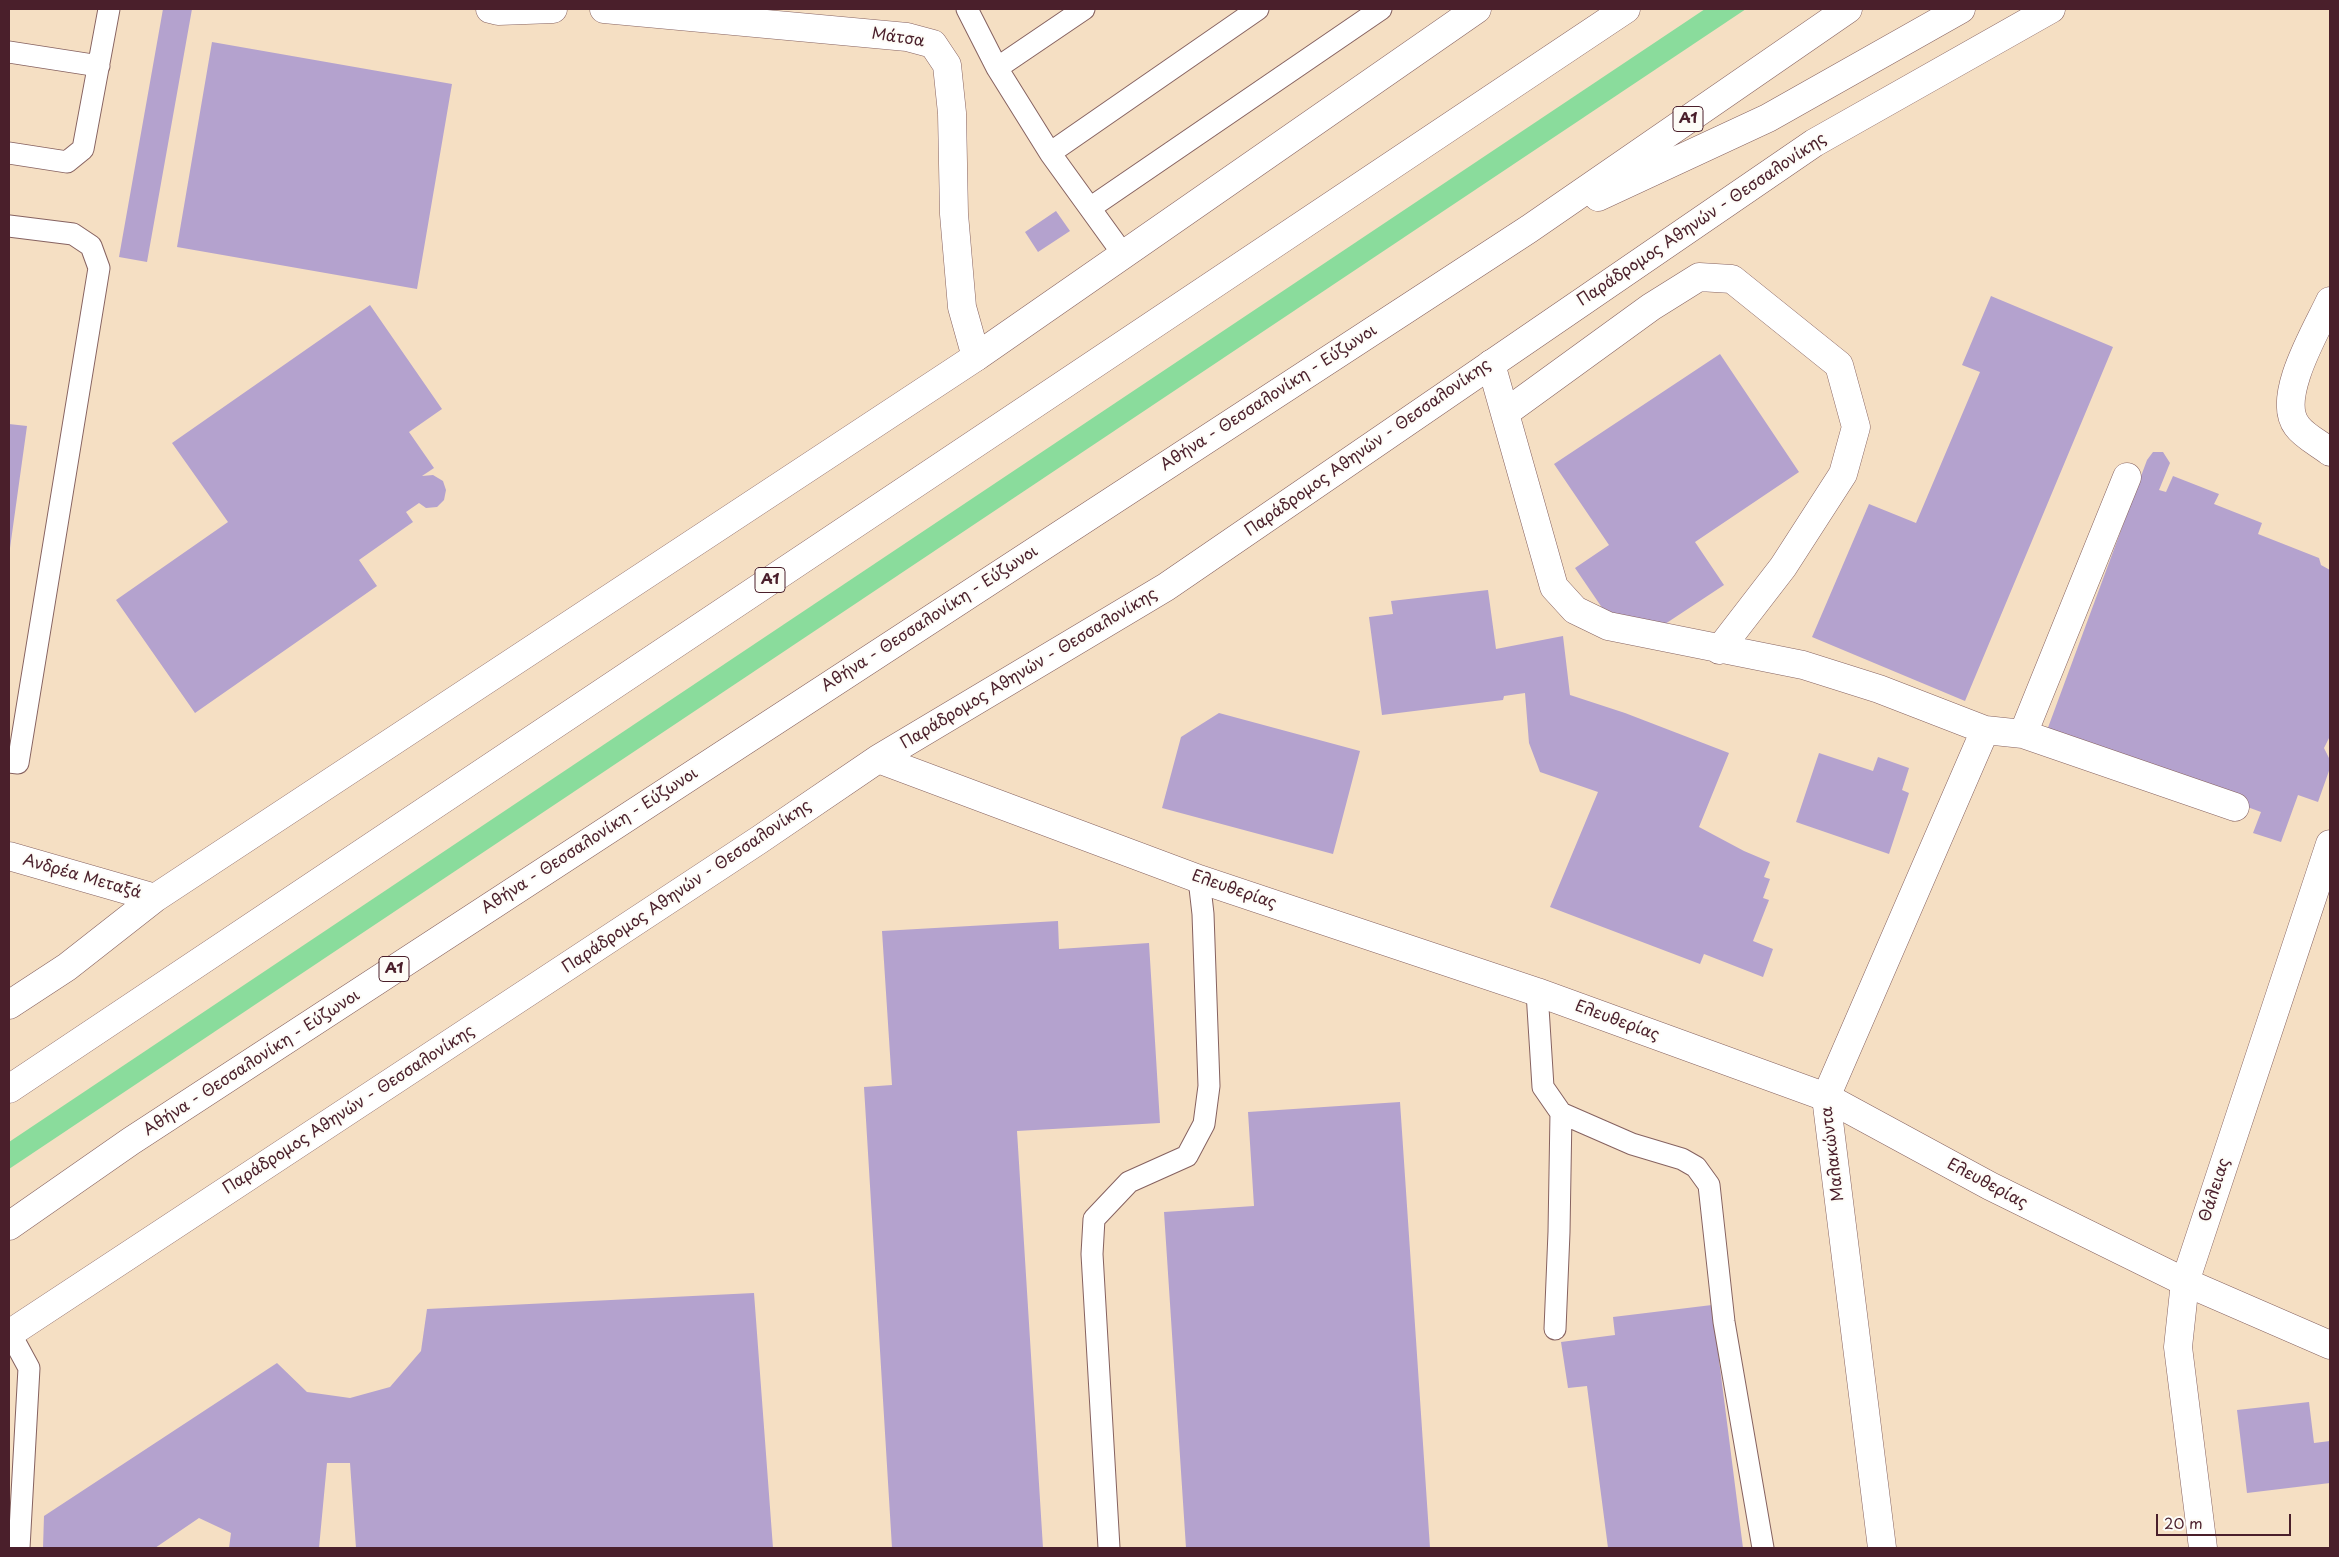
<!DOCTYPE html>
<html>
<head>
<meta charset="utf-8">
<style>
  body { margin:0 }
  #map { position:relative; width:2339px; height:1557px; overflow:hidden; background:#f5dfc3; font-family:"Playpen Sans",sans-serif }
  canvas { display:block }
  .frame { position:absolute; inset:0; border:10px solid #4a1f2b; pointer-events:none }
  .scale { position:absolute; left:2156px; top:1514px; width:135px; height:22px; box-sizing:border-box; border:2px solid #4a1f2b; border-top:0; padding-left:6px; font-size:15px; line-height:18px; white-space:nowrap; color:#4a1f2b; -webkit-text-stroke:4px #fdfcf7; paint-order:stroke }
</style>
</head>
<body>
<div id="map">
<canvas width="2339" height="1557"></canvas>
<div class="frame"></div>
<div class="scale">20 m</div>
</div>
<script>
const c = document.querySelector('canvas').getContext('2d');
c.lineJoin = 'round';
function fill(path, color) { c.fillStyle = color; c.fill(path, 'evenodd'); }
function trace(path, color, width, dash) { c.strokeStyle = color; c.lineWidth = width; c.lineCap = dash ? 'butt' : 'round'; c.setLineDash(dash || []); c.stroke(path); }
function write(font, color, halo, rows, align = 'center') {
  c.font = font + ' "Playpen Sans",sans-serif'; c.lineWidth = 4; c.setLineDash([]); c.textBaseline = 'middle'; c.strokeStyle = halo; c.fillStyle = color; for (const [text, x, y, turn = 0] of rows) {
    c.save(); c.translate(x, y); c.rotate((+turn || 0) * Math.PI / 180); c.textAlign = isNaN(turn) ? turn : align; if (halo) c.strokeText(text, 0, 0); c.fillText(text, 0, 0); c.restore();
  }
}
const green = new Path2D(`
  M1705,9H1746L9,1169V1142Z`);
const building = new Path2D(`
  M163,9H192L147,262L119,257Z
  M212,42L452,84L417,289L177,247Z
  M1056,211L1070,231L1038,252L1025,232Z
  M1991,296L2113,347L1965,701L1812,637L1869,504L1916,523L1980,372L1962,365Z
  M370,305L442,409L409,432L434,468L422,476L433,475L443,481L446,490L444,500L437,507L426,508L419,503L406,512L413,522L359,560L377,586L195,713L116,600L228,522L172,443Z
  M1720,354L1799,472L1695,542L1724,585L1659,628L1607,615L1575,568L1609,545L1554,464Z
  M9,424L27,426L10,548H9Z
  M2153,452H2163L2170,463L2159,490L2166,492L2173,476L2219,494L2214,504L2262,523L2258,534L2319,558L2321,565L2330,570V736L2324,748L2330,760V768L2318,802L2298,795L2281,842L2253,833L2261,812L2046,733L2147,460Z
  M1488,590L1496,649L1563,636L1570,695L1625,713L1729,753L1699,827L1744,851L1770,862L1764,877L1770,879L1763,898L1769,900L1753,941L1773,949L1763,977L1704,954L1700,964L1550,907L1598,792L1540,772L1529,743L1525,693L1504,696L1503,700L1382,715L1369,617L1393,614L1391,601Z
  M1219,713L1360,751L1333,854L1162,808L1181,737Z
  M1819,753L1873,771L1878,757L1909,768L1902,790L1909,793L1889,854L1796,822Z
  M1058,921L1059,949L1149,943L1160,1123L1017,1131L1043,1548H892L864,1087L892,1085L882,931Z
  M1400,1102L1430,1548H1186L1164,1212L1254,1206L1248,1112Z
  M754,1293L773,1548H356L350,1463H327L319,1548H229L231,1533L199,1518L155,1548H43L44,1516L277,1363L307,1392L350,1398L390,1387L421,1351L427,1309Z
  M1712,1305L1743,1548H1608L1587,1386L1568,1388L1561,1342L1615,1335L1613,1317Z
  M2309,1402L2314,1443L2330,1441V1483L2247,1493L2237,1410Z`);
const lane = new Path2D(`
  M967,9L997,68
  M1084,9L997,68L1050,153L1123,254
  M9,52L99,66
  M9,153L67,162L83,149L109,9
  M1050,153L1258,9
  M1090,208L1381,9
  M9,226L73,234L91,246L99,268L18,763L9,762
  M1537,992L1543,1087L1561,1113L1632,1144L1682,1159L1696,1167L1709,1185L1724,1322L1763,1548
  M1555,1329L1559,1232L1561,1113
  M10,1333L29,1368L19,1548
  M1109,1548L1092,1254L1094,1219L1129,1182L1187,1156L1204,1124L1209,1086L1203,914L1199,879`);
const street = new Path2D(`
  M490,9L498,11L553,9
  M604,9L907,37L933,44L947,65L952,113L954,214L962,307L976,357
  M2330,301C2317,329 2275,398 2297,426C2304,436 2320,444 2330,452
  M1491,364L1554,587L1575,610L1608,626L1803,665L1879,689L1985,730L2023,734
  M1505,413L1651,307L1699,277L1732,279L1839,365L1856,427L1843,474L1783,567L1719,650
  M2127,477L2023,734L2235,807
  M1882,1548L1826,1097L1985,730
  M2203,1548L2178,1347L2185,1282L2330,844`);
const secondary = new Path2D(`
  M878,759L1199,879L1537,992L1826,1097L1990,1186L2185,1282L2330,1345
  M9,856L155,898
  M9,1005L67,967L155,898L976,357L1477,9
  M9,1334L759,840L878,759L1166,587L1814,143L2051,9`);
const highway = new Path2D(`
  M1598,197L1768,118L1961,9
  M9,1089L1626,9
  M9,1226L131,1141L1529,229L1848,9`);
const shields = [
  [1688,119,30],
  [770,580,30],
  [394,969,30]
];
const shieldNames = [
  ["Α1",1688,119],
  ["Α1",770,580],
  ["Α1",394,969]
];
const streetNames = [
  ["Μάτσα",898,38,9],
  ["Παράδρομος Αθηνών - Θεσσαλονίκης",1702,220,-34],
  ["Αθήνα - Θεσσαλονίκη - Εύζωνοι",1269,398,-33],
  ["Παράδρομος Αθηνών - Θεσσαλονίκης",1368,448,-35],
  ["Αθήνα - Θεσσαλονίκη - Εύζωνοι",930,619,-33],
  ["Παράδρομος Αθηνών - Θεσσαλονίκης",1029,669,-31],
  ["Αθήνα - Θεσσαλονίκη - Εύζωνοι",590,841,-33],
  ["Ανδρέα Μεταξά",82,877,16],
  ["Παράδρομος Αθηνών - Θεσσαλονίκης",687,887,-34],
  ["Ελευθερίας",1234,890,19],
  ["Ελευθερίας",1617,1021,20],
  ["Αθήνα - Θεσσαλονίκη - Εύζωνοι",252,1063,-33],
  ["Παράδρομος Αθηνών - Θεσσαλονίκης",349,1110,-33],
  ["Μαλακώντα",1833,1154,-97],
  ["Ελευθερίας",1987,1184,28],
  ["Θάλειας",2215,1190,-72]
];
fill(green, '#8adc9c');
fill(building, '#b4a2ce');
trace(lane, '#866260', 23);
trace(street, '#866260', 29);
trace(secondary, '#866260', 29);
trace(highway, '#866260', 29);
trace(lane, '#fff', 21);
trace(street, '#fff', 28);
trace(secondary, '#fff', 28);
trace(highway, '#fff', 28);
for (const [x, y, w] of shields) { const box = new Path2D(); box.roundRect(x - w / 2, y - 12.5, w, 25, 4); c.fillStyle = '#fdfcf7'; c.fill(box); trace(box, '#4a1f2b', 1); }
write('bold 15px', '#4a1f2b', null, shieldNames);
write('16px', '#4a1f2b', '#fdfcf7', streetNames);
</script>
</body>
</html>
